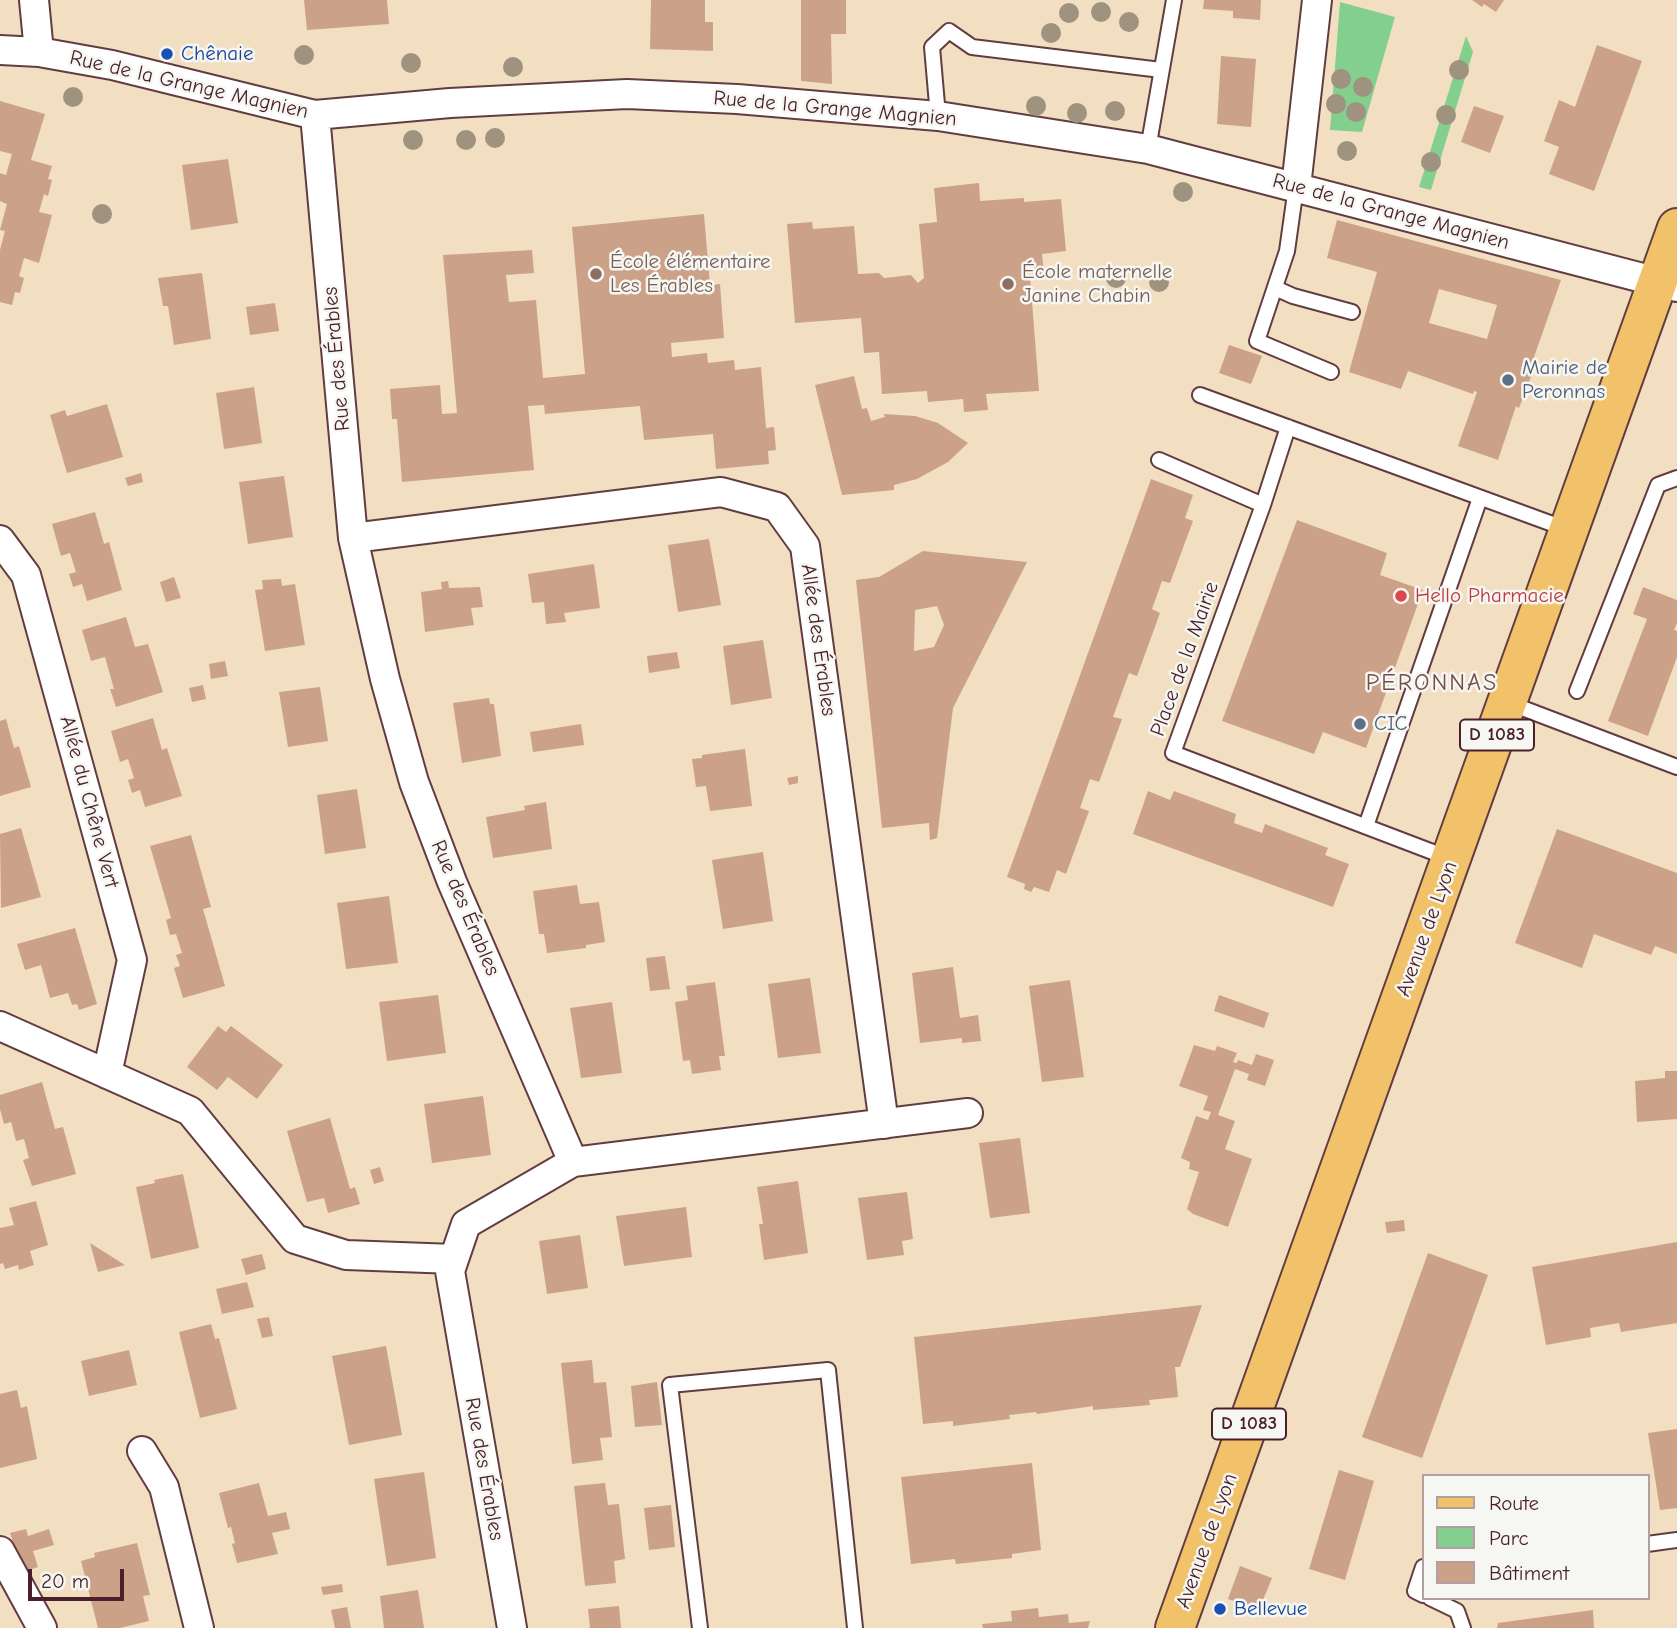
<!DOCTYPE html>
<html>
<head>
<meta charset="utf-8">
<style>
  body { margin:0 }
  #map { position:relative; width:1677px; height:1628px; overflow:hidden; background:#f2dfc2; font-family:"Comic Neue",sans-serif }
  canvas { display:block }
  .legend { position:absolute; left:1422px; top:1474px; width:228px; height:126px; box-sizing:border-box; background:#f6f6f2; border:2px solid #b1a0a2; margin:0; padding:9px 12px; list-style:none; font-size:21px; color:#4a1f2b }
  .legend li { display:flex; align-items:center; gap:14px; height:35px }
  .legend b { width:35px; border:2px solid #b1a0a2 }
  .scale { position:absolute; left:28px; top:1569px; width:96px; height:32px; box-sizing:border-box; border:4px solid #4a1f2b; border-top:0; padding-left:9px; font-size:21px; line-height:24px; white-space:nowrap; color:#4a1f2b; -webkit-text-stroke:5px #f6f6f2; paint-order:stroke }
</style>
</head>
<body>
<div id="map">
<canvas width="1677" height="1628"></canvas>
<ul class="legend">
<li><b style="height:9px;background:#f2c26a"></b>Route</li>
<li><b style="height:19px;background:#83cf8d"></b>Parc</li>
<li><b style="height:19px;background:#cba287"></b>Bâtiment</li>
</ul>
<div class="scale">20 m</div>
</div>
<script>
const c = document.querySelector('canvas').getContext('2d');
c.lineJoin = 'round';
function fill(path, color) { c.fillStyle = color; c.fill(path, 'evenodd'); }
function trace(path, color, width, dash) { c.strokeStyle = color; c.lineWidth = width; c.lineCap = dash ? 'butt' : 'round'; c.setLineDash(dash || []); c.stroke(path); }
function write(font, color, halo, rows, align = 'center') {
  c.font = font + ' "Comic Neue",sans-serif'; c.lineWidth = 5; c.setLineDash([]); c.textBaseline = 'middle'; c.strokeStyle = halo; c.fillStyle = color; for (const [text, x, y, turn = 0] of rows) {
    c.save(); c.translate(x, y); c.rotate((+turn || 0) * Math.PI / 180); c.textAlign = isNaN(turn) ? turn : align; if (halo) c.strokeText(text, 0, 0); c.fillText(text, 0, 0); c.restore();
  }
}
const green = new Path2D(`
  M1340,2L1395,17L1362,132L1330,130Z
  M1466,36L1473,52L1431,190L1419,187Z`);
const building = new Path2D(`
  M304,0H387L389,24L307,30Z
  M651,0H705V22H713V51L650,49Z
  M801,0H846V34H831L832,84L801,81Z
  M1204,0H1261L1260,20L1233,18V11L1203,9Z
  M1472,0H1504L1496,12L1484,4L1482,7Z
  M1597,45L1642,61L1594,191L1549,174L1559,147L1544,141L1559,100L1575,107Z
  M1221,56L1256,59L1251,127L1217,124Z
  M0,101L45,114L31,160L52,166L48,179L52,180L48,196L44,194L39,212L52,215L39,263L24,258L19,276L24,278L20,293L15,292L12,305L0,302V250L5,231L0,230L7,204L0,201V173L6,175L12,154L0,151Z
  M1474,106L1504,116L1490,153L1461,142Z
  M228,159L238,223L191,230L182,165Z
  M979,183L980,201L1024,198V202L1061,199L1066,251L1042,254L1044,274L1030,276L1039,391L986,394L988,410L964,412L963,399L928,402L927,391L882,394L879,352L864,353L861,318L795,323L787,224L812,222L813,229L854,226L858,274L879,273L884,278L911,275L918,283L924,278L919,224L937,222L934,188Z
  M704,214L710,285L720,284L724,338L671,343L672,357L707,353L708,363L734,360L735,370L761,367L766,428L774,427L776,450L768,451L769,464L716,469L713,434L644,440L640,406L545,414L544,405L528,406L534,470L402,482L397,419H392L390,389L440,385L442,414L457,413L443,255L532,250L534,273L506,275L509,302L536,300L543,378L585,374L572,227Z
  M1337,220L1561,280L1533,360L1537,361L1519,408L1516,406L1498,460L1458,446L1477,392L1474,391L1473,394L1408,371L1401,389L1349,372L1377,272L1327,258ZM1439,289L1497,305L1487,339L1429,323Z
  M202,273L211,339L174,345L168,306H163L158,278Z
  M275,303L279,331L250,335L246,307Z
  M1229,345L1262,356L1251,384L1219,373Z
  M854,376L862,409L867,408L871,421L885,417L884,414L915,416L938,423L968,443L948,462L917,479L894,485V490L842,495L815,385Z
  M254,387L262,443L224,449L216,393Z
  M107,404L123,457L67,473L50,415L65,410L67,416Z
  M141,473L143,482L128,486L125,478Z
  M284,476L293,537L248,544L239,482Z
  M1151,479L1193,495L1185,518L1193,521L1170,583L1162,581L1152,609L1160,613L1137,676L1129,673L1113,717L1122,719L1099,782L1090,779L1080,808L1089,811L1066,874L1057,870L1049,892L1034,887L1031,892L1024,889L1025,884L1007,877Z
  M95,512L104,544L109,542L122,590L87,601L82,584L73,587L69,574L76,572L70,553L61,556L52,524Z
  M1297,520L1387,553L1380,575L1423,590L1366,748L1323,732L1314,754L1222,721Z
  M709,539L721,605L678,612L668,545Z
  M923,551L1027,562L953,708L937,838L930,840L929,823L882,828L856,580L879,577ZM937,606L944,625L934,647L914,651L915,610Z
  M594,564L600,608L564,613L566,622L546,624L544,602L532,603L528,574Z
  M174,577L181,598L166,602L160,582Z
  M281,579L282,586L295,584L305,645L265,651L255,590L263,589L262,580Z
  M448,581L449,588L480,587L483,607L471,608L474,625L425,632L421,592L442,589L441,582Z
  M1643,587L1677,600V623L1674,630L1677,631V657L1648,736L1608,721L1647,619L1633,614Z
  M126,617L135,647L148,644L163,692L116,707L110,689H114L105,657L91,661L82,630Z
  M763,640L772,698L731,705L723,646Z
  M677,652L680,668L649,673L647,656Z
  M225,661L228,676L211,679L209,664Z
  M203,685L206,699L192,702L189,688Z
  M320,687L328,741L288,747L279,692Z
  M489,698L490,704H494L501,756L462,763L453,703Z
  M153,718L162,750L167,748L182,796L145,807L140,790L132,793L128,780L134,778L128,759L120,762L111,731Z
  M6,719L14,748L19,746L31,787L0,796V721Z
  M581,724L584,745L533,752L530,732Z
  M745,749L752,806L710,811L706,786L696,787L692,759L702,758V755Z
  M798,776V783L789,785L787,778Z
  M357,789L366,848L325,854L317,795Z
  M1148,791L1170,800L1174,791L1236,814L1234,823L1262,833L1265,824L1328,848L1325,855L1349,864L1333,907L1133,834Z
  M546,802L552,849L493,858L486,817L525,810L524,806Z
  M21,828L41,897L1,908L0,834Z
  M1557,829L1677,873V954L1655,946L1651,955L1594,934L1582,968L1515,943Z
  M191,835L211,907L203,909L225,986L183,998L174,968L180,966L176,955L182,953L176,934L170,935L166,920L171,918L150,846Z
  M763,852L773,921L723,929L712,860Z
  M577,885L580,904L599,902L605,942L586,945V948L547,953L544,934H539L533,891Z
  M389,896L398,963L346,969L337,903Z
  M75,928L97,1004L79,1010L77,1004L72,1005L68,993L50,998L41,965L25,970L17,944Z
  M665,956L670,989L650,991L646,958Z
  M953,967L960,1018L978,1015L981,1041L962,1043V1038L920,1043L912,973Z
  M810,978L821,1053L778,1058L768,984Z
  M1070,980L1084,1077L1042,1082L1029,986Z
  M715,982L725,1056H719L721,1070L692,1074L690,1060L683,1061L675,1002L688,1000L686,986Z
  M438,995L446,1053L387,1061L379,1002Z
  M1219,995L1269,1013L1264,1028L1214,1011Z
  M612,1002L622,1073L581,1078L570,1008Z
  M218,1026L226,1032L231,1026L283,1065L257,1099L228,1077L217,1090L187,1067Z
  M1194,1045L1215,1051L1217,1046L1237,1053L1233,1062L1237,1063L1238,1060L1252,1065L1256,1054L1274,1060L1265,1086L1247,1080L1249,1074L1235,1069L1218,1115L1235,1121L1225,1149L1252,1159L1228,1227L1193,1214L1187,1209L1199,1172L1189,1169L1190,1162L1181,1158L1196,1116L1208,1120L1211,1112L1203,1110L1208,1096L1179,1086Z
  M1665,1071H1677V1119L1637,1122L1635,1081L1665,1078Z
  M42,1082L55,1129L63,1127L76,1174L32,1186L23,1160L29,1158L24,1139L16,1141L11,1122L4,1124L0,1109V1095Z
  M483,1096L491,1155L432,1163L424,1104Z
  M330,1118L350,1189L355,1187L360,1204L328,1213L324,1198L307,1202L287,1131Z
  M1020,1138L1030,1213L990,1218L979,1143Z
  M380,1167L384,1181L374,1184L370,1170Z
  M183,1174L199,1248L151,1259L136,1187L155,1183L154,1180Z
  M798,1181L808,1253L764,1260L759,1224H763L757,1187Z
  M907,1192L913,1239L902,1241L904,1255L867,1260L858,1198Z
  M36,1201L48,1245L30,1251L34,1265L19,1270L18,1265L5,1269L3,1263L0,1264V1228L14,1225L9,1208Z
  M686,1207L692,1257L624,1266L616,1216Z
  M1404,1220L1405,1231L1387,1233L1385,1222Z
  M580,1235L588,1288L547,1294L539,1241Z
  M1677,1242V1323L1621,1332L1619,1323L1590,1328L1591,1337L1546,1345L1532,1267Z
  M90,1243L125,1265L98,1272Z
  M1428,1253L1488,1275L1422,1458L1362,1437Z
  M262,1254L266,1269L246,1275L241,1259Z
  M247,1282L254,1307L222,1314L216,1289Z
  M1202,1305L1180,1367H1175L1178,1397L1149,1400L1150,1405L1093,1410V1406L1037,1414L1036,1412L1009,1415L1010,1419L953,1426V1421L923,1424L914,1337Z
  M269,1317L273,1336L262,1338L257,1319Z
  M211,1324L215,1339L219,1338L237,1409L200,1418L179,1332Z
  M386,1346L402,1435L349,1445L332,1356Z
  M129,1350L137,1385L89,1396L81,1361Z
  M592,1360L594,1383L606,1382L612,1437L600,1438L603,1460L572,1464L561,1363Z
  M657,1382L662,1425L635,1427L631,1386Z
  M17,1390L21,1408L27,1406L37,1459L0,1468V1394Z
  M1677,1429V1508L1660,1510L1648,1433Z
  M1032,1463L1041,1550L1012,1554V1558L956,1564L955,1559L911,1564L901,1477Z
  M1339,1470L1374,1481L1345,1580L1309,1569Z
  M424,1472L436,1558L387,1566L374,1479Z
  M259,1483L268,1516L286,1512L290,1529L272,1533L278,1554L237,1563L232,1544L235,1543L231,1527L228,1528L219,1493Z
  M605,1483L608,1505L619,1504L625,1559L614,1561L616,1583L585,1586L574,1486Z
  M671,1505L675,1547L649,1550L644,1508Z
  M26,1529L28,1536L49,1529L54,1545L33,1551L38,1567L23,1572L10,1533Z
  M137,1543L150,1595L143,1596L149,1621L120,1628H98L81,1561L95,1557L94,1553Z
  M1240,1566L1272,1578L1259,1610L1228,1599Z
  M342,1584L343,1592L323,1595L321,1587Z
  M418,1590L424,1628H384L380,1596Z
  M619,1606L621,1628H590L588,1609Z
  M347,1607L351,1628H335L331,1610Z
  M1038,1608L1039,1617L1068,1614L1069,1623L1090,1621L1088,1628H983L982,1624L1012,1621L1011,1611Z
  M1593,1610L1594,1628H1497L1498,1623Z`);
const service = new Path2D(`
  M938,116L932,47L949,31L972,47L1161,70
  M1148,149L1174,0
  M1296,187L1287,251L1257,341L1331,372
  M1275,288L1293,296L1352,312
  M1200,395L1569,530
  M1159,460L1263,505L1173,753L1451,859
  M1263,505L1288,427
  M1577,691L1658,485L1677,478
  M1509,703L1677,767
  M1366,826L1480,498
  M1647,1544L1677,1540
  M1423,1567L1415,1591L1423,1595
  M1430,1598L1457,1611L1463,1628
  M700,1628L670,1385L828,1370L855,1628`);
const minor = new Path2D(`
  M34,0L39,52
  M0,50L39,52L112,65L315,115L450,103L627,94L737,99L938,116L1148,149L1677,287
  M315,115L353,538L385,679L414,782L452,882L573,1162L466,1224L450,1271L512,1628
  M1296,187L1317,0
  M353,538L721,492L777,507L805,546L884,1124
  M0,540L26,575L132,960L107,1074
  M0,1026L190,1111L295,1239L346,1255L454,1259
  M573,1162L968,1113
  M142,1451L164,1487L199,1628
  M0,1551L42,1628`);
const primary = new Path2D(`
  M1175,1628L1677,228`);
const trees = [
  [1101,12],
  [1069,13],
  [1129,22],
  [1051,33],
  [304,55],
  [411,63],
  [513,67],
  [1459,70],
  [1341,79],
  [1363,87],
  [73,97],
  [1336,104],
  [1036,106],
  [1115,111],
  [1356,112],
  [1077,113],
  [1446,115],
  [495,138],
  [413,140],
  [466,140],
  [1347,151],
  [1431,162],
  [1183,192],
  [102,214],
  [1116,278],
  [1159,282]
];
const markers = [
  [167,54,7,"#1a4fb4"],
  [596,274,7,"#8d6e63"],
  [1008,284,7,"#8d6e63"],
  [1508,380,7,"#5c6f8a"],
  [1401,596,7,"#e0444e"],
  [1360,724,7,"#5c6f8a"],
  [1220,1609,7,"#1a4fb4"]
];
const shields = [
  [1497,735,74],
  [1249,1424,74]
];
const shieldNames = [
  ["D 1083",1497,735],
  ["D 1083",1249,1424]
];
const transitNames = [
  ["Chênaie",181,54],
  ["Bellevue",1234,1609]
];
const streetNames = [
  ["Rue de la Grange Magnien",189,85,13],
  ["Rue de la Grange Magnien",835,109,5],
  ["Rue de la Grange Magnien",1391,212,15],
  ["Rue des Érables",337,359,-95],
  ["Allée des Érables",818,640,82],
  ["Place de la Mairie",1185,659,-70],
  ["Allée du Chêne Vert",89,802,75],
  ["Rue des Érables",465,908,67],
  ["Avenue de Lyon",1427,929,-70],
  ["Rue des Érables",484,1469,80],
  ["Avenue de Lyon",1207,1541,-70]
];
const educationNames = [
  ["École élémentaire",610,262],
  ["Les Érables",610,286],
  ["École maternelle",1022,272],
  ["Janine Chabin",1022,296]
];
const serviceNames = [
  ["Mairie de",1522,368],
  ["Peronnas",1522,392],
  ["CIC",1374,724]
];
const healthNames = [
  ["Hello Pharmacie",1415,596]
];
const quarterNames = [
  ["PÉRONNAS",1432,683]
];
fill(green, '#83cf8d');
fill(building, '#cba287');
trace(service, '#633c42', 18);
trace(minor, '#633c42', 32);
trace(primary, '#633c42', 42);
trace(service, '#fff', 14);
trace(minor, '#fff', 28);
trace(primary, '#f2c26a', 38);
c.fillStyle = '#9f937f';
for (const [x, y] of trees) { c.beginPath(); c.arc(x, y, 10, 0, 2 * Math.PI); c.fill(); }
for (const [x, y, r, color] of markers) { const dot = new Path2D(); dot.arc(x, y, r, 0, 2 * Math.PI); c.fillStyle = color; c.fill(dot); trace(dot, '#f6f6f2', 2.5); }
for (const [x, y, w] of shields) { const box = new Path2D(); box.roundRect(x - w / 2, y - 15.5, w, 31, 5); c.fillStyle = '#f6f6f2'; c.fill(box); trace(box, '#4a1f2b', 2); }
write('bold 19px', '#4a1f2b', null, shieldNames);
write('21px', '#164399', '#f6f6f2', transitNames, 'left');
write('21px', '#4a1f2b', '#f6f6f2', streetNames);
write('21px', '#785e54', '#f6f6f2', educationNames, 'left');
write('21px', '#4e5e75', '#f6f6f2', serviceNames, 'left');
write('21px', '#be3a42', '#f6f6f2', healthNames, 'left');
c.letterSpacing = '2px';
write('24px', '#774d4b', '#f6f6f2', quarterNames);
c.letterSpacing = '0px';
</script>
</body>
</html>
